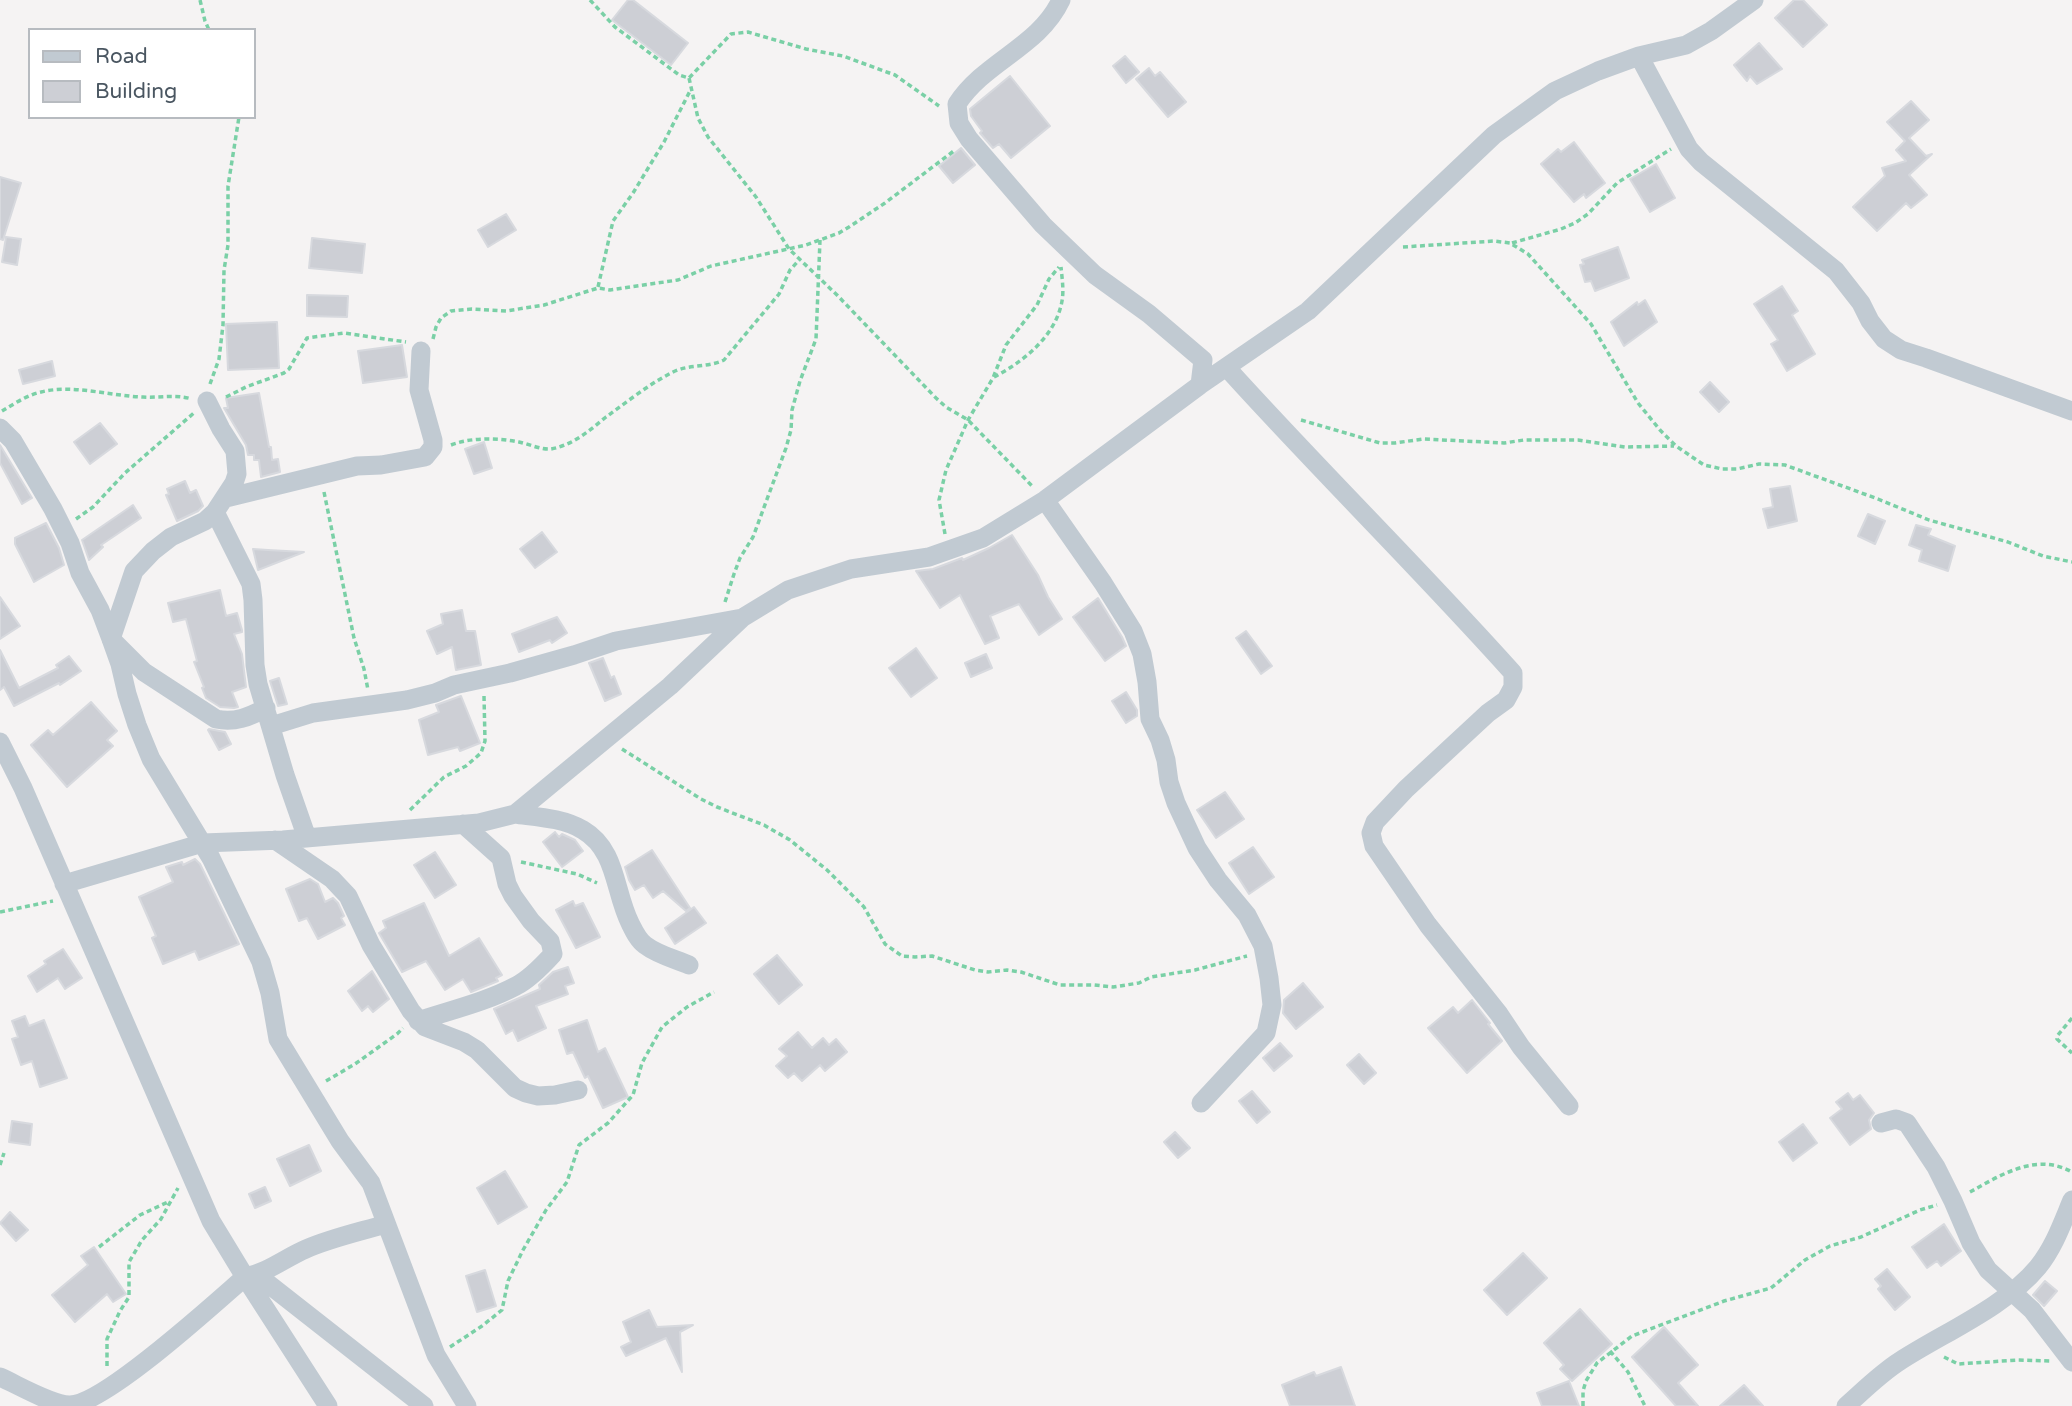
<!DOCTYPE html>
<html>
<head>
<meta charset="utf-8">
<style>
  body { margin:0 }
  #map { position:relative; width:2072px; height:1406px; overflow:hidden; background:#f5f3f3; font-family:"Varela Round",sans-serif }
  canvas { display:block }
  .legend { position:absolute; left:28px; top:28px; width:228px; height:91px; box-sizing:border-box; background:#fff; border:2px solid #b7bbc0; margin:0; padding:9px 12px; list-style:none; font-size:21px; color:#4a5661 }
  .legend li { display:flex; align-items:center; gap:14px; height:35px }
  .legend b { width:35px; border:2px solid #b7bbc0 }
</style>
</head>
<body>
<div id="map">
<canvas width="2072" height="1406"></canvas>
<ul class="legend">
<li><b style="height:9px;background:#c1cad2"></b>Road</li>
<li><b style="height:19px;background:#cdcfd5"></b>Building</li>
</ul>
</div>
<script>
const c = document.querySelector('canvas').getContext('2d');
c.lineJoin = 'round';
function fill(path, color) { c.fillStyle = color; c.fill(path, 'evenodd'); }
function trace(path, color, width, dash) { c.strokeStyle = color; c.lineWidth = width; c.lineCap = dash ? 'butt' : 'round'; c.setLineDash(dash || []); c.stroke(path); }
const building = new Path2D(`
  M628,0H633L688,43L671,65L612,20Z
  M1794,0H1803L1827,25L1803,47L1775,18Z
  M1759,43L1782,69L1757,84L1750,76L1747,81L1734,65Z
  M1125,56L1139,72L1126,83L1113,66Z
  M1149,68L1155,76L1160,72L1186,102L1168,117L1136,79Z
  M1010,76L1050,126L1011,158L999,144L993,148L980,133L982,131L971,116L970,109Z
  M1911,101L1929,120L1909,138L1926,156L1932,154L1909,175L1927,195L1911,208L1906,203L1877,231L1853,207L1885,176L1882,168L1906,161L1896,150L1905,141L1887,122Z
  M1574,142L1605,183L1586,198L1584,194L1574,202L1541,164L1558,149L1561,152Z
  M961,148L975,165L953,183L939,166Z
  M1656,164L1675,198L1650,212L1630,179Z
  M0,177L21,183L3,240L0,239Z
  M506,214L516,230L488,247L478,230Z
  M6,237L21,239L17,265L2,262Z
  M312,238L365,244L362,273L309,268Z
  M1618,247L1629,278L1595,291L1591,281L1585,282L1580,265L1584,264L1582,260Z
  M1782,286L1798,311L1792,315L1815,354L1787,371L1771,344L1778,340L1754,304Z
  M307,295L348,296L347,317L307,316Z
  M1645,300L1657,322L1624,346L1611,322L1637,302L1638,305Z
  M277,322L279,368L228,370L226,324Z
  M402,345L407,377L363,383L358,351Z
  M52,361L55,376L23,384L19,370Z
  M1710,382L1729,402L1719,412L1700,392Z
  M259,393L269,447H271L272,460L278,459L280,472L261,477L259,460H254V455H248L246,445L224,408H228L226,398Z
  M100,423L117,444L90,464L74,442Z
  M484,442L492,468L474,474L465,449Z
  M0,445L32,498L22,504L0,463Z
  M185,481L190,493L196,490L203,506L198,511L177,521L166,495L169,494L167,489Z
  M1790,486L1797,521L1768,528L1763,509L1773,507L1770,489Z
  M133,505L141,518L101,545L103,547L89,560L82,540Z
  M1868,514L1885,521L1875,544L1858,536Z
  M46,523L59,548L64,565L34,582L15,544V538Z
  M1916,525L1931,529L1928,535L1955,546L1948,571L1919,561L1922,550L1909,545Z
  M542,532L557,552L535,568L520,549Z
  M1012,535L1038,575L1048,597L1062,619L1039,635L1019,604L990,616L999,638L985,644L960,595L940,608L916,571L933,569L962,558L963,560L989,548Z
  M253,549L268,550L304,552L258,570Z
  M220,590L226,616L237,613L242,630V632L234,634L242,654L246,687L232,692L238,707L234,708L220,707L206,698L202,688L204,687L194,662L197,661L186,619L173,622L168,603Z
  M0,597L20,626L0,639Z
  M1098,598L1122,637L1126,646L1105,661L1073,617Z
  M462,610L466,631H475L481,665L456,670L452,647L437,654L427,631L443,624L441,614Z
  M557,617L567,633L552,643L550,640L519,652L512,634Z
  M1246,631L1272,666L1261,674L1236,638Z
  M916,648L937,678L911,697L889,668Z
  M0,650L19,688L58,668L56,665L69,656L81,671L60,685L59,683L14,706L4,687L0,690Z
  M986,654L992,668L971,677L965,663Z
  M603,658L611,678L614,676L621,694L605,701L589,663Z
  M279,678L287,704L278,706L270,681Z
  M1126,692L1137,710V716L1126,723L1112,701Z
  M461,696L480,743L460,751L458,747L428,755L419,720L439,712L436,705Z
  M91,702L117,731L107,740L113,746L67,787L31,745L48,730L53,735Z
  M209,729L225,732L231,744L219,750L208,730Z
  M1225,792L1244,819L1216,838L1197,810Z
  M555,832L559,837L562,834L575,840L583,851L562,867L543,842Z
  M1253,847L1274,877L1249,894L1229,863Z
  M652,850L690,908L686,911L663,891L653,898L644,885L635,890L629,880L625,867Z
  M435,852L456,885L435,898L414,865Z
  M195,859L200,864L239,944L199,960L195,951L163,964L152,938L156,936L139,897L173,882L166,867L182,862L183,865Z
  M310,879L318,884L325,902L333,898L338,903L344,916L341,918L345,925L318,939L307,918L299,921L286,889Z
  M573,901L575,906L583,903L600,937L576,948L556,910Z
  M424,903L449,956L479,938L502,975L496,978L498,981L471,992L463,979L445,990L426,961L402,972L379,933L386,928L383,921Z
  M694,907L706,923L675,944L665,928Z
  M63,949L82,978L65,989L58,978L37,992L28,976L46,964L44,961Z
  M777,955L802,985L779,1004L754,974Z
  M568,967L574,983L565,986L568,994L536,1006L546,1028L518,1041L513,1030L506,1034L494,1009L540,989L539,985L553,972Z
  M372,971L389,999L373,1012L368,1006L362,1011L348,991Z
  M1303,983L1323,1007L1296,1029L1283,1013L1284,1000Z
  M1472,1000L1490,1023L1488,1024L1502,1041L1467,1073L1428,1028L1453,1007L1458,1013Z
  M25,1016L29,1026L44,1020L67,1078L40,1087L32,1061L21,1065L12,1039L18,1037L12,1021Z
  M587,1020L598,1052L605,1048L628,1097L603,1108L588,1076L585,1078L573,1052L567,1054L559,1030Z
  M798,1032L812,1048L823,1038L829,1045L836,1039L847,1052L825,1071L820,1065L802,1081L794,1073L788,1078L776,1066L787,1056L779,1049Z
  M1280,1043L1292,1056L1274,1071L1263,1058Z
  M1359,1054L1376,1073L1364,1084L1347,1065Z
  M1252,1091L1270,1112L1257,1123L1239,1101Z
  M1848,1093L1853,1100L1860,1095L1874,1113L1869,1120L1871,1129L1850,1145L1830,1118L1842,1109L1836,1102Z
  M12,1121L32,1124L30,1145L9,1142Z
  M1803,1124L1817,1143L1793,1161L1779,1142Z
  M1175,1132L1190,1148L1178,1158L1164,1142Z
  M309,1145L321,1171L290,1186L277,1159Z
  M505,1171L527,1207L498,1224L477,1188Z
  M265,1187L271,1201L255,1208L249,1194Z
  M10,1212L28,1230L16,1241L0,1223Z
  M1944,1224L1961,1251L1941,1266L1937,1261L1927,1268L1912,1247Z
  M94,1247L126,1294L113,1302L107,1294L75,1322L52,1295L88,1265L81,1256Z
  M1523,1253L1547,1278L1507,1315L1484,1290Z
  M1887,1269L1910,1297L1895,1310L1878,1289L1881,1286L1875,1279Z
  M485,1270L496,1306L477,1312L466,1276Z
  M2045,1281L2057,1291L2044,1306L2033,1295Z
  M1580,1309L1612,1344L1572,1381L1560,1369L1564,1365L1544,1343Z
  M649,1310L657,1327L693,1325L680,1332L682,1372L666,1338L626,1356L621,1347L631,1342L623,1322Z
  M1664,1327L1698,1365L1678,1383L1698,1406H1676L1632,1357Z
  M1341,1367L1355,1406H1290L1282,1385L1314,1372L1316,1376Z
  M1569,1381L1579,1406H1542L1537,1393Z
  M1744,1385L1763,1406H1720Z`);
const path = new Path2D(`
  M200,0L205,21L209,30
  M590,0L615,27L679,75L689,78L731,34L748,32L806,49L843,56L895,75L939,106
  M689,78L698,118L708,137L756,197L789,249L837,295L936,398L946,407L968,420L1034,488
  M1512,243L1561,229L1575,223L1588,214L1617,183L1671,149
  M1403,247L1494,241L1510,243L1528,254L1591,324L1638,403L1660,430L1676,446L1704,465L1722,469H1737L1759,464L1785,465L1878,499L1929,520L2008,542L2043,556L2072,562
  M598,287L613,221L633,193L664,142L690,91
  M433,339L436,327L441,318L451,311L472,309L506,311L544,305L598,288L610,290L678,280L711,266L806,245L839,233L849,227L885,203L955,150
  M994,377C1023,362 1056,336 1062,301C1064,290 1062,278 1061,267
  M210,384L219,359L223,325L224,270L228,245V186L239,117
  M226,397L246,387L284,373L289,369L307,338L344,333L406,342
  M2,411C14,404 27,395 41,392C73,384 110,396 143,397C160,398 175,394 192,399
  M1301,420L1380,443H1395L1423,439L1504,443L1524,440H1578L1625,447L1674,446
  M451,445C472,437 497,438 519,442C529,444 541,450 551,449C573,445 589,431 606,417C627,402 649,384 673,372C689,364 707,368 724,360L779,294L790,270L800,259
  M324,492L354,638L364,669L368,690
  M76,519L93,507L125,473L195,412
  M945,534L939,500L946,470L968,420L993,378L1006,345L1037,305L1049,279L1059,267
  M725,602L734,574L740,558L753,537L786,448L791,430L792,410L800,381L816,339L820,240
  M622,749L701,799L717,807L764,825L790,840L827,870L864,907L885,944L902,956L915,957L932,956L975,970L988,972L1007,970L1021,972L1060,985H1094L1113,987L1139,983L1151,977L1195,970L1247,956
  M410,810L444,777L466,766L481,753L485,741L484,696
  M521,862L577,874L597,883
  M0,912L53,901
  M2072,1018L2058,1035L2057,1039L2072,1053
  M326,1081L355,1064L397,1034L403,1028
  M0,1165L4,1153
  M1970,1192C2001,1175 2036,1152 2072,1172
  M99,1247L140,1215L168,1202
  M450,1347L482,1326L502,1310L508,1281L523,1250L546,1210L567,1182L579,1145L608,1123L633,1095L642,1063L662,1027L687,1007L714,992
  M1610,1351L1628,1372L1645,1406
  M1944,1357L1958,1364L2018,1360L2050,1361
  M107,1366V1339L120,1311L129,1297V1262L142,1240L161,1219L178,1188
  M1583,1406V1391L1586,1381L1597,1363L1632,1336L1724,1301L1771,1288L1805,1260L1830,1246L1861,1237L1920,1210L1937,1205`);
const minor = new Path2D(`
  M1061,0C1039,47 985,61 957,104L959,123L969,139L1043,225L1095,275L1149,314L1203,360L1200,385
  M1639,56L1689,149L1701,162L1836,271L1861,303L1870,321L1884,339L1901,350L1926,358L2072,411
  M1227,368C1320,471 1420,569 1513,673V687L1506,700L1488,713L1406,789L1375,822L1371,833L1374,846L1428,925L1499,1014L1521,1047L1569,1106
  M207,401L221,429L235,451L237,474L234,483L215,512L205,521L171,537L153,551L134,571L111,639L144,672L216,719C235,723 249,717 266,708
  M0,428L13,441L53,509L70,543L80,573L100,610L111,639L120,664L127,694L137,725L151,759L211,858L261,962L270,993L278,1039L340,1141L371,1183L436,1355L467,1406
  M226,498L357,466L381,465L425,457L433,447V440L419,390L421,351
  M1045,500L1103,583L1133,631L1142,654L1147,682L1150,719L1160,740L1166,760L1169,782L1176,803L1197,848L1218,880L1247,915L1263,946L1269,978L1272,1005L1266,1033L1201,1103
  M215,512L251,584L253,600L255,665L258,684L285,775L307,838
  M271,726L313,713L407,700L435,693L454,685L510,673L574,655L616,641L742,618
  M0,742L23,788L211,1221L245,1277L328,1406
  M515,814C537,817 563,818 583,830C617,850 614,891 630,923C634,931 638,940 645,945C658,955 675,959 689,965
  M275,840L332,879L348,896L371,945L411,1011L425,1027L464,1042L477,1050L515,1088L526,1093L538,1096L555,1095L578,1090
  M64,884L203,843L283,840L479,823L515,814L670,686L742,618L788,590L851,569L929,557L983,538L1045,500L1200,385L1308,311L1494,135L1555,91L1598,71L1639,56L1686,45L1711,31L1754,0
  M418,1021C451,1010 486,1002 516,986C530,979 543,965 553,954L550,941L531,921L513,896L507,884L501,858L463,824
  M1881,1123L1896,1119L1907,1123L1936,1167L1953,1201L1971,1243L1988,1270L2032,1310L2072,1362
  M257,1275L424,1406
  M0,1377C18,1385 50,1404 69,1405C103,1406 215,1303 245,1277C267,1273 285,1258 306,1249C331,1238 359,1232 386,1224
  M1846,1406C1863,1391 1881,1373 1900,1361C1943,1333 2005,1307 2038,1267C2054,1247 2062,1224 2072,1200`);
fill(building, '#cdcfd5');
trace(building, '#d7d9de', 2);
trace(path, '#7ad0a6', 3.5, [5, 3.5]);
trace(minor, '#c1cad2', 19);
</script>
</body>
</html>
